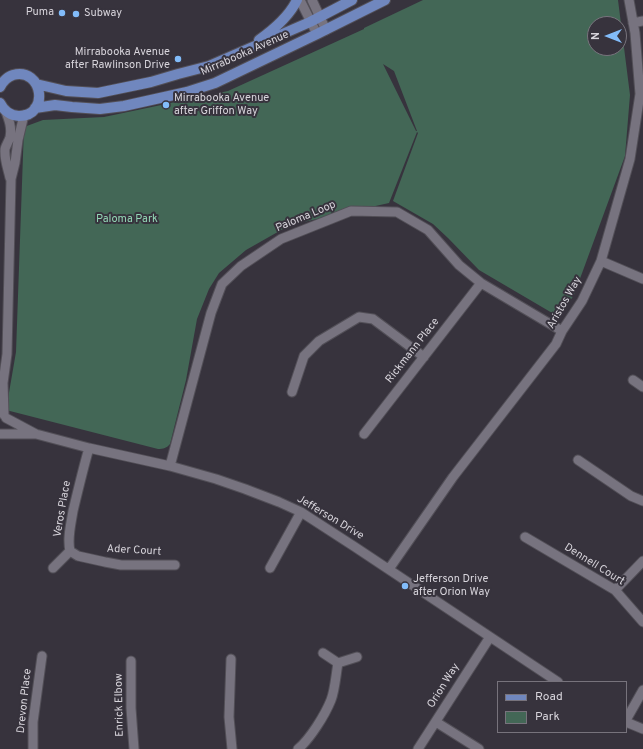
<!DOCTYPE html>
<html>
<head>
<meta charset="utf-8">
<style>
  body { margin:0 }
  #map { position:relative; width:643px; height:749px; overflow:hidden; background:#37333d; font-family:Overpass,sans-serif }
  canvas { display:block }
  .legend { position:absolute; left:497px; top:681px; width:130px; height:52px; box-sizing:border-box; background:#37333d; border:1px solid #77737c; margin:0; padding:5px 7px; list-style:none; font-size:12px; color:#d7d4db }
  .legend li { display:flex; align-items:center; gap:8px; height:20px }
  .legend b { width:20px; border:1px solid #77737c }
  .north { position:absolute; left:587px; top:16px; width:40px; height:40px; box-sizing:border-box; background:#37333d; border:1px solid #77737c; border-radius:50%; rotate:270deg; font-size:11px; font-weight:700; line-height:16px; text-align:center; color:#d7d4db }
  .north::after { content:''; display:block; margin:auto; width:14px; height:18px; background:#82bcfa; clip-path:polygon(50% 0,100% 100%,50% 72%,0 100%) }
</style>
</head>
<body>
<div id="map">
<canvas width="643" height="749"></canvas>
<ul class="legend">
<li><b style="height:5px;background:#7087be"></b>Road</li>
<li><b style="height:11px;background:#436756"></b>Park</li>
</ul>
<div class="north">N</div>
</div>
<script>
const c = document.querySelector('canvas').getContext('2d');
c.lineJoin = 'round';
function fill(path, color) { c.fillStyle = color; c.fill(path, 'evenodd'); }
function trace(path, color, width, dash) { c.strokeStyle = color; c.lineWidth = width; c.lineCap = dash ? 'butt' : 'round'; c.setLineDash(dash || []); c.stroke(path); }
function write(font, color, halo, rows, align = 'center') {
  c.font = font + ' Overpass,sans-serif'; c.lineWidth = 4; c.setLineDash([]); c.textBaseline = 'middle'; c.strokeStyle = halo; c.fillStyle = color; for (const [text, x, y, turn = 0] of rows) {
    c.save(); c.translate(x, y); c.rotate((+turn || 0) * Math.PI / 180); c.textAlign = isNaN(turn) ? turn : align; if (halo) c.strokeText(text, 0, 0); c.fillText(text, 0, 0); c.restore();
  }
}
const green = new Path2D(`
  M423,0H618L630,95L625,156L574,295L559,317L479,270L448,238L433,224L393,201L418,133L417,132L389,203L290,225L246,250L219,273L209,289L197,319L186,380L170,444C167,448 163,449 158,449L6,410L16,352L24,127L43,120L104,117L228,91L364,29V28ZM595,24H619V48H595ZM383,64L394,71L417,131H416Z`);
const minor = new Path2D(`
  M300,0L317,34
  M312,0L326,30
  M633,23L643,21
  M6,112C9,120 12,128 10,137C9,141 6,145 5,149C4,159 8,169 10,178
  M601,261L643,279
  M633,380L643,387
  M292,392L304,356L319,341L359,317L373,319L424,357
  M4,415L3,383L7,354L11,179L15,163L18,140L24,115
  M6,418L36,434L89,448L170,466L216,479L245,489L279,502L301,512L355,547L558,682
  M1,434H35
  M364,434L481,283
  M578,460L631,496L643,501
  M170,466L211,313L222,284L241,266L281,239L351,211L397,212L428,230L459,265L481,283L562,331
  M525,537L615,590L643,622
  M70,551L78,556L105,562L121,565H175
  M53,568L70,551C67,538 71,524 73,511C78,490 83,469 89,448
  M270,568L301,512
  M389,569L453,477L556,344L562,331L582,301L601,261L630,159L640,94L635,33L629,0
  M615,590L643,561
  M323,653L338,663L357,657
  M231,659L229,717L232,749
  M131,661V708L134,749
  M626,720L643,690
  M436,722L479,749
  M626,722L643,729
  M33,749V722L42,656
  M298,749C310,739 325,715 331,700C335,690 336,674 338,663
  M418,749L490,637`);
const major = new Path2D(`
  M259,40C273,30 290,15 297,0
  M36,84L66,91L98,93L151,82L178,74L209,66L310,22L352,0
  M0,87C3,81 7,77 13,75C43,67 50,116 19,116C11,116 4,111 0,103
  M35,108L55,105L72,107L100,109L124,106L187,92L215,83L317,34L385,0`);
const markers = [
  [62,13,4,"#82bcfa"],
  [76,14,4,"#82bcfa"],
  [178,59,4,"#82bcfa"],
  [166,105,4,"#82bcfa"],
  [405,586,4,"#82bcfa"]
];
const poiNames = [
  ["Puma",54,13,"right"],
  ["Subway",84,14],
  ["Mirrabooka Avenue",170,53,"right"],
  ["after Rawlinson Drive",170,66,"right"],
  ["Mirrabooka Avenue",174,99],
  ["after Griffon Way",174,112],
  ["Jefferson Drive",413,580],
  ["after Orion Way",413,593]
];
const streetNames = [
  ["Mirrabooka Avenue",245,54,-24],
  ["Paloma Loop",306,217,-23],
  ["Aristos Way",565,303,-60],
  ["Rickmann Place",413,351,-52],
  ["Veros Place",63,509,-80],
  ["Jefferson Drive",330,518,31],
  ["Ader Court",134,551,3],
  ["Dennell Court",594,565,32],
  ["Orion Way",444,686,-58],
  ["Drevon Place",25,701,-84],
  ["Enrick Elbow",120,705,-91]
];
const parkNames = [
  ["Paloma Park",127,220]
];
fill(green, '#436756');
trace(minor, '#524f57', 11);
trace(major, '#524f57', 12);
trace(minor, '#77737f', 9);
trace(major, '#7087be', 10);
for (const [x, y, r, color] of markers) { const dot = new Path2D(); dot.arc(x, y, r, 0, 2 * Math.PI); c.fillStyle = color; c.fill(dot); trace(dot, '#37333d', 1.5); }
write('11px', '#d7d4db', '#37333d', poiNames, 'left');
write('11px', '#d7d4db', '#37333d', streetNames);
write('11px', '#94d7b6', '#37333d', parkNames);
</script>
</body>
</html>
